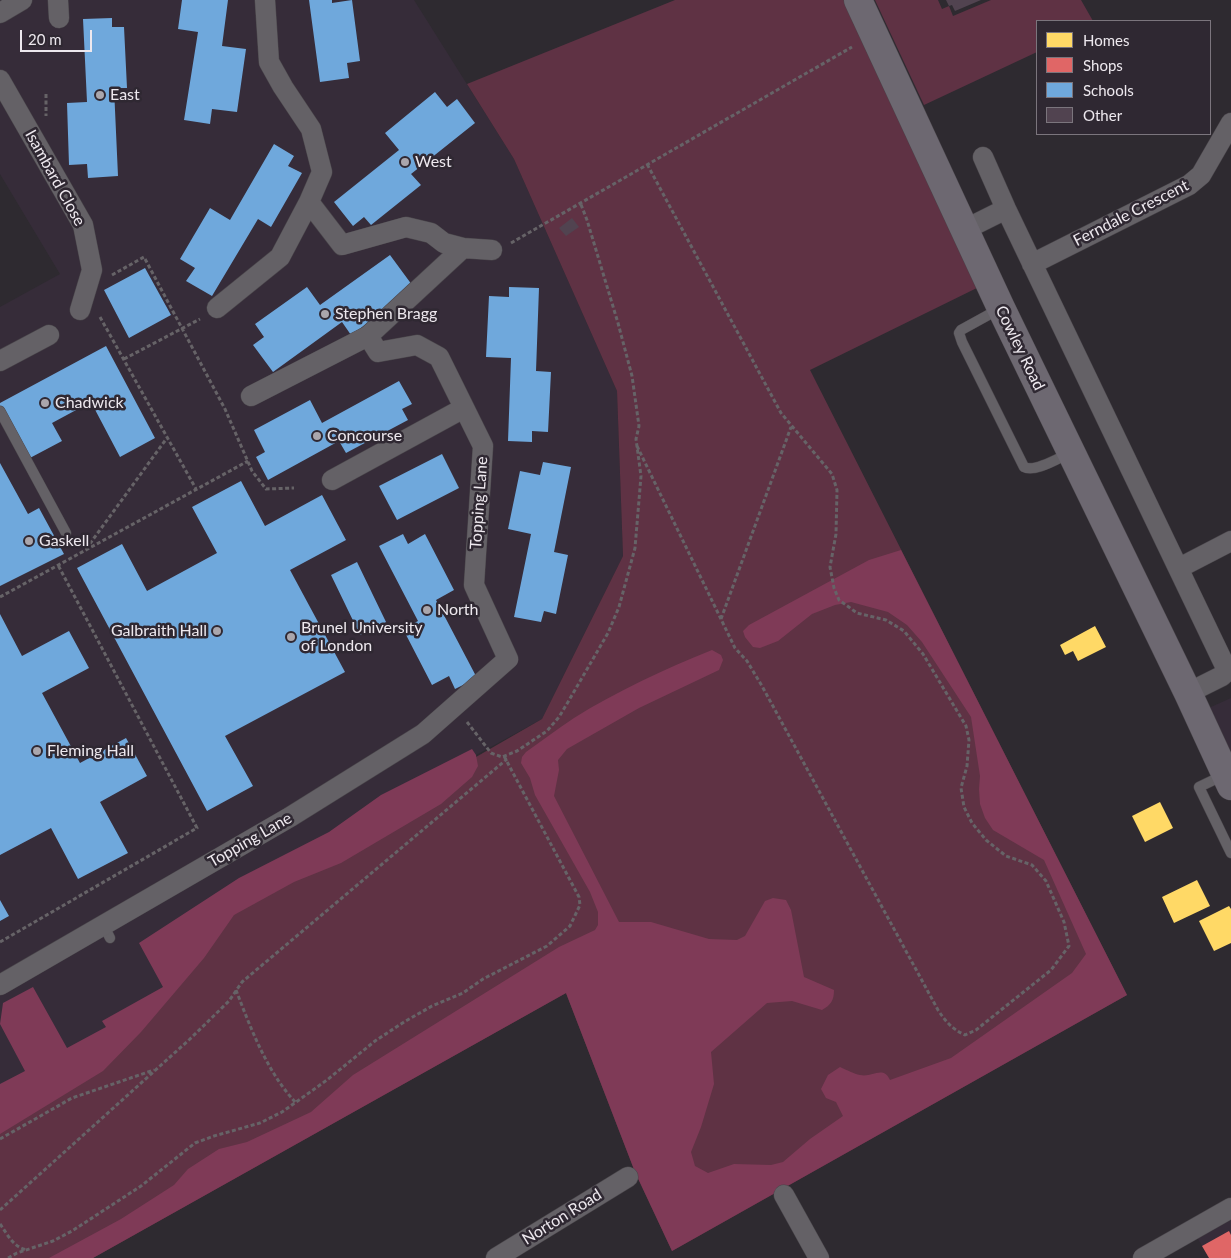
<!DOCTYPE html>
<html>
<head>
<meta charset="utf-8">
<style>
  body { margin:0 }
  #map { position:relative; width:1231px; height:1258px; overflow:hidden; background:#2e2a30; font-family:Lato,sans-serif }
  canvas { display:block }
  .legend { position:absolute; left:1036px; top:20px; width:175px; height:115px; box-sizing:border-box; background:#2f2832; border:1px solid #7b757d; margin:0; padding:6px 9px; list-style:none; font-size:15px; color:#ede8ee }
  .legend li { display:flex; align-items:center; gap:10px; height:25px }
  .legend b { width:25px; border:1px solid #7b757d }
  .scale { position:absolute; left:20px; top:30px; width:72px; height:22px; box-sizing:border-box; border:2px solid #ede8ee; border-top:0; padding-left:6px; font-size:15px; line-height:18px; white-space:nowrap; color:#ede8ee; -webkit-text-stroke:4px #2f2832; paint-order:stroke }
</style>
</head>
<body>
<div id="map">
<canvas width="1231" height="1258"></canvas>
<ul class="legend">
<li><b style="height:14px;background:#ffd966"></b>Homes</li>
<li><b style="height:14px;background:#e06666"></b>Shops</li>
<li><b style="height:14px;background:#6fa8dc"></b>Schools</li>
<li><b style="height:14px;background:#514350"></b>Other</li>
</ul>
<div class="scale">20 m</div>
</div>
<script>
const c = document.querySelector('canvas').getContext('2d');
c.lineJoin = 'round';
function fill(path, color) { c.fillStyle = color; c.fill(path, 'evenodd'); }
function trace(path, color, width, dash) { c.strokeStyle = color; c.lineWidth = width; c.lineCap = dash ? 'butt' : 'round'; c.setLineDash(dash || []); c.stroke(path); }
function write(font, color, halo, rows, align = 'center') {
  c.font = font + ' Lato,sans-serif'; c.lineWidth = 5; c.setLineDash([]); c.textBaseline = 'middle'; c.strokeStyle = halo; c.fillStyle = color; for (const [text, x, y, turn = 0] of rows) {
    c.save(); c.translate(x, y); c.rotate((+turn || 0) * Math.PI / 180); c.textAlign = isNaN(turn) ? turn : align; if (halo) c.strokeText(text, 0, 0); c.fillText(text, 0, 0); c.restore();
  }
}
const built = new Path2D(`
  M0,0H414L514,159L617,391L623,556L542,719L476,755L107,1060L0,1122V307L60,274L0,174Z
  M1231,698V773L1202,711Z
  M1231,1212V1258H1209L1194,1232Z`);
const green = new Path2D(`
  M675,0H857L985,284L810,370L1127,995L672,1251L635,1172L566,993L93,1258H0V1122L107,1060L252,886L542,719L623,556L617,391L514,159L467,84Z
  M875,0H938L942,9L949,6L953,16L991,0H1081L1093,21H1037V52L924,105Z`);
const forest = new Path2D(`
  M901,550L1127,995L672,1251L635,1172L566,993L93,1258H49L121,1219L174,1185L188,1169L219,1149L247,1142L311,1112L353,1075L559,947L595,930L598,925V912L590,892L535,795L530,778L521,763L522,757L526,752C542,741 557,729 574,718C617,691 665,669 712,650L721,655L723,660L719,670L639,708L567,749L558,760L559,770L554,796L619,922H651L709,939L737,940L745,936L765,901L773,898L786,900L791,910L804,977L834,990C834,1000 831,1005 822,1010L792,1001L767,1003L711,1052L714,1084L701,1127L691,1152L695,1166L708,1173L734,1164L771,1165L783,1162L810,1139L843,1116L836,1102L826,1098L821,1089L828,1075L840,1067C847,1070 854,1074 860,1075C872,1078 883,1065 890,1080L951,1058L1072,973L1086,954L1044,860L993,830L985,818L980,804L979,789L980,776L971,717L922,642L907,625L888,612L851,602L835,605L812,614L778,641L760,648L753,647L745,637L743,631L749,625L869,560Z
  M472,749L476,755L478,766L472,777L441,804L341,863L294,882L234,915L204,958L141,1032L103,1071L0,1134V1084L25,1071L0,1024L3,1003L33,987L67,1048L106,1027L102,1021L163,987L139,943L239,878L329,832L381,795Z`);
const homes = new Path2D(`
  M1095,626L1106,647L1078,661L1073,651L1065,655L1060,645Z
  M1160,802L1173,828L1145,842L1132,816Z
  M1197,880L1210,906L1174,923L1162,897Z
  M1229,906L1231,909V943L1214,951L1199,921Z`);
const shops = new Path2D(`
  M1229,1231L1231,1235V1258H1209L1202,1246Z`);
const schools = new Path2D(`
  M182,0H228L222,46L246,49L237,112L212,109L210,124L184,120L198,32L178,29Z
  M309,0H332V3L352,0L360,61L347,63L349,78L320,82Z
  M112,18V27H124L127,88H114L118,176L88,178L87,164L69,165L67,103L87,102L83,19Z
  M435,92L447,107L457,99L475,123L411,174L421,185L371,225L364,217L353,226L334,202L399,150L385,133Z
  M274,144L294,156L288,166L302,173L271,227L258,219L212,296L186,281L195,268L180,259L210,208L230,220Z
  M390,255L415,289L351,335L342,322L273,372L253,345L264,337L255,324L307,287L320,305Z
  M145,268L171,315L129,338L104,290Z
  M509,287L539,288L536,371L551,372L548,432L532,431V442L508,441L511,358L486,357L489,296L509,297Z
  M106,346L155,438L120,457L91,402L52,423L62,441L28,459L0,407V403Z
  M399,381L412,404L402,409L408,420L346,453L339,441L268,480L256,457L265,452L254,430L310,400L322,423Z
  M442,454L459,488L397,520L379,486Z
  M543,462L571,467L554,552L568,555L556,614L544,611L541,622L514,617L531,534L508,529L520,471L540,475Z
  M0,463L28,514L39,508L64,554L0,586Z
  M241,481L265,526L322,495L346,540L290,570L345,672L225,736L253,786L207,811L77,568L122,544L147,591L217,553L192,507Z
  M403,534L408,544L425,534L454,590L436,600L477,678L455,689L449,676L432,685L403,629L418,621L379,546Z
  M357,562L386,622L360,635L331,575Z
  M0,614L22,656L69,631L89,668L42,693L80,763L126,738L147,776L100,802L128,853L78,879L51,828L0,855Z
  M0,900L9,916L0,921Z`);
const building = new Path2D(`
  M946,0H981L955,11L952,5L949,6Z
  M572,218L579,227L566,236L559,228Z`);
const path = new Path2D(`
  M46,94V116
  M511,243L852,47
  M112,275L144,257L225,409L252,471L266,489L294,488
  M100,317L196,489
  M124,359L200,319
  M637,446L735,648L747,661L762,686L938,1010C946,1022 952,1029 965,1035L976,1030L1051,970L1069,946L1064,922L1046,881L1032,865L1006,856L986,840L972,823L964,807L961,788L967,766L969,740L966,726L923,654L904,631L886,620L857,613L839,600L834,588L830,567L836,534L837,490L832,474L781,413L647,164
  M86,549L167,438
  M0,597L248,461
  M721,619L791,427
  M467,722L491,753L502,757L517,751L547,731L559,717L568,702L608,633L619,607L635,548L641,476L636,439L639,426L632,376L618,323L587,220L580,202
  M0,942L197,828L58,565
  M236,990C251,1029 267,1072 296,1103
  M0,1139L72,1098L154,1070
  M0,1210L190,1039L229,1001L242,982L507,759
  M0,1224C8,1235 13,1247 27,1250
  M8,1258L17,1253L53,1241L72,1231L141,1186L195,1143L214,1136L260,1123L282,1112L327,1080L375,1041L404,1022L432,1006L463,993L483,979L547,946L570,926L580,905L579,897L504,756`);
const lane = new Path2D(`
  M1001,308L961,330L959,333L962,342L1024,467C1035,473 1058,458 1070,453
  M0,411L66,533
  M1224,775L1199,787L1231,853
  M103,924L110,938`);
const street = new Path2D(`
  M58,0L59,18
  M0,13L22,0
  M0,80L83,225L92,270L80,310
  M983,157L1006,209L1226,668V672L1222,676L1188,693
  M964,230L1006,209
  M463,248L492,250
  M1032,264L1189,185L1201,175L1231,123
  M217,308L280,257L309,202
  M0,361L49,335
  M251,396L368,336
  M332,480L464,408
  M1179,568L1231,541
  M0,985L290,817L423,734L508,659L474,585L483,446L439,357L417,345L378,352L368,336L463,248L444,243L431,233L406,227L342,245L309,202L322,172L311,129L283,87L269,62L265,0
  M784,1195L819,1258
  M496,1258L628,1177
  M1143,1258L1231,1208`);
const primary = new Path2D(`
  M858,0L1001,308L1188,693L1231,786`);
const markers = [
  [100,95,5,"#aaa6ac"],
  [405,162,5,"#aaa6ac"],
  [325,314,5,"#aaa6ac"],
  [45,403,5,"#aaa6ac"],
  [317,436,5,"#aaa6ac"],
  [29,541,5,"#aaa6ac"],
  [427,610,5,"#aaa6ac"],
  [217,631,5,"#aaa6ac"],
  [291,637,5,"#aaa6ac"],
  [37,751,5,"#aaa6ac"]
];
const poiNames = [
  ["East",110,95],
  ["West",415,162],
  ["Stephen Bragg",335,314],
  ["Chadwick",55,403],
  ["Concourse",327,436],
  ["Gaskell",39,541],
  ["North",437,610],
  ["Brunel University",301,628],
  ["of London",301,646],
  ["Galbraith Hall",207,631,"right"],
  ["Fleming Hall",47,751]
];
const streetNames = [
  ["Isambard Close",55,178,61],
  ["Ferndale Crescent",1131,213,-27],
  ["Cowley Road",1020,348,64],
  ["Topping Lane",479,503,-86],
  ["Topping Lane",250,840,-30],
  ["Norton Road",562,1217,-32]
];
fill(built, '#362c39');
fill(green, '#5f3244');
fill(forest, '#7f3a57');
fill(homes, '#ffd966');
fill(shops, '#e06666');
fill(schools, '#6fa8dc');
fill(building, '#514350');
trace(lane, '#4a464b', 11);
trace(street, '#4a464b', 21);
trace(primary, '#4a464b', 29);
trace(path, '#666367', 3, [4, 2.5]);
trace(lane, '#646166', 10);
trace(street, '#646166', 20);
trace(primary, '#6d6871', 28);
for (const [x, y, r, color] of markers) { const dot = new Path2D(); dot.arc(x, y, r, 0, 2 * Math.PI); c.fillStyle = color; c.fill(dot); trace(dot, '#2f2832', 2); }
write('16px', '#ede8ee', '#2f2832', poiNames, 'left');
write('16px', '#ede8ee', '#2f2832', streetNames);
</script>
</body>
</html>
